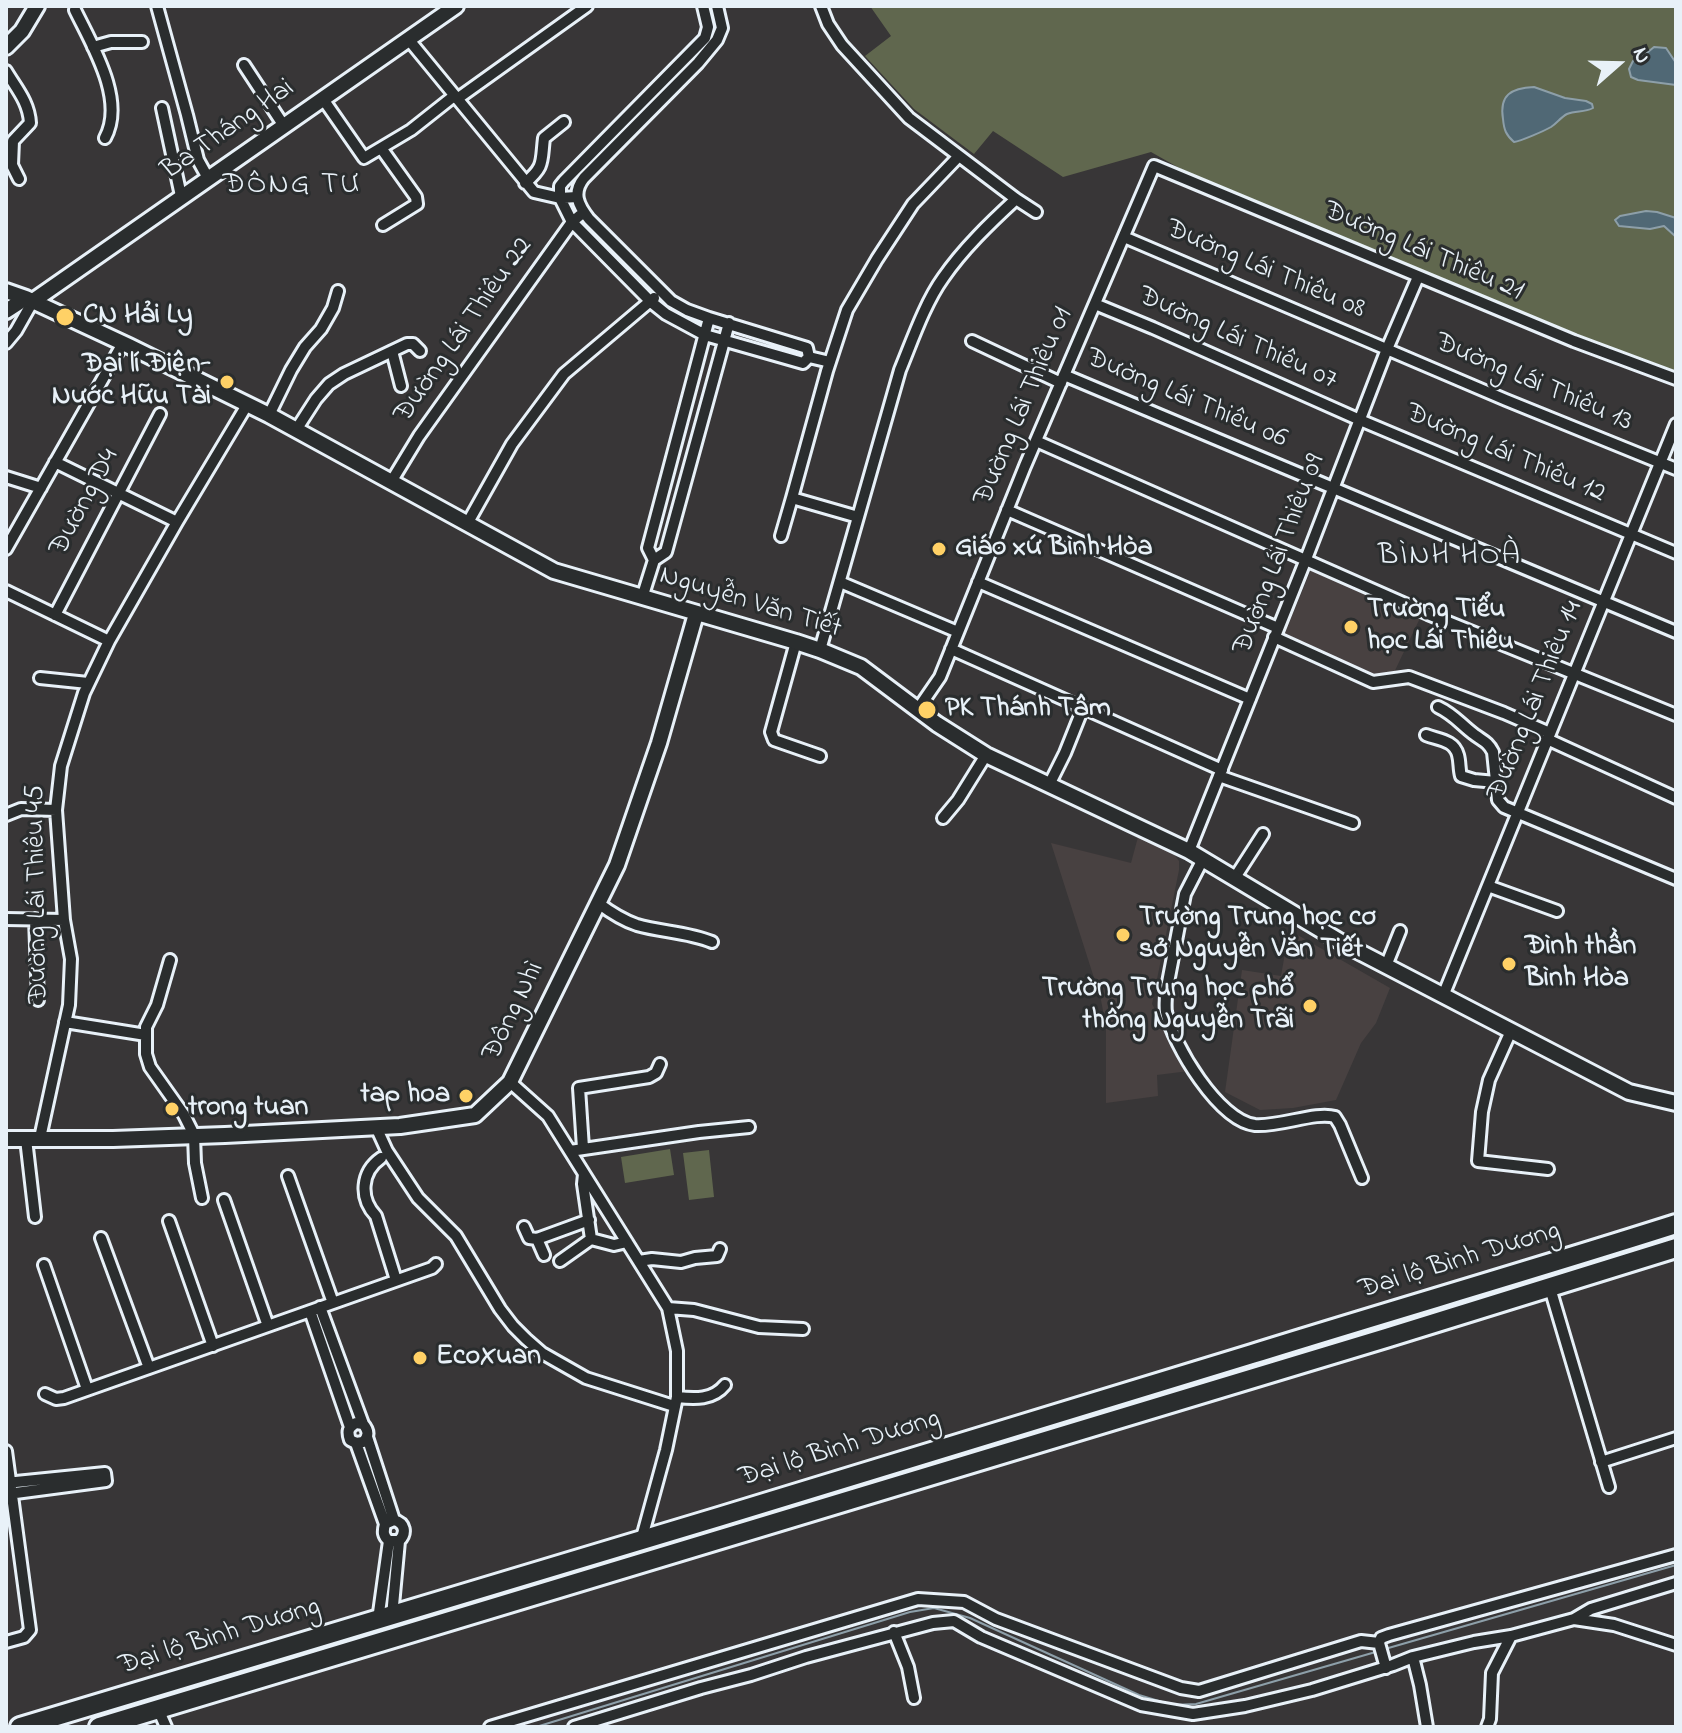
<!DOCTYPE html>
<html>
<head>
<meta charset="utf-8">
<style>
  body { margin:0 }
  #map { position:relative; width:1682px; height:1733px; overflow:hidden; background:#383637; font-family:"Indie Flower",sans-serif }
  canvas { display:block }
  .frame { position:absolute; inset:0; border:8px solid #e8f1f8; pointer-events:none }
  .north { position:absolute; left:1578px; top:24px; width:80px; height:80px; -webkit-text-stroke:6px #2a2d2e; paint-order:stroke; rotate:70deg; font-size:22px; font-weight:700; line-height:32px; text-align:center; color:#e8f1f8 }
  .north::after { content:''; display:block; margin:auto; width:28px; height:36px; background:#e8f1f8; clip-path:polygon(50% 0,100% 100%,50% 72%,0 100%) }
</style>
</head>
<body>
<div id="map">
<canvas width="1682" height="1733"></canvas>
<div class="frame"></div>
<div class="north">N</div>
</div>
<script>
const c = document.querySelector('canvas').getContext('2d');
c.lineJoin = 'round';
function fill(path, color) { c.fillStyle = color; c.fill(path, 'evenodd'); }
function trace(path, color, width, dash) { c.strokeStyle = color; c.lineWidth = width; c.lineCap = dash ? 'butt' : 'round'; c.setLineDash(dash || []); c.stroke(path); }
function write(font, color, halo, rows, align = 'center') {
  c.font = font + ' "Indie Flower",sans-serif'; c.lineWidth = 6; c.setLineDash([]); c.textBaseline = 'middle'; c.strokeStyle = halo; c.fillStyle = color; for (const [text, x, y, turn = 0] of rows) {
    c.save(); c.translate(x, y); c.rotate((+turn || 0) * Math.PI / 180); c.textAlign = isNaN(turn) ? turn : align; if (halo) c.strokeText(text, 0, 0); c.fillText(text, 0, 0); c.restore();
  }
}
const built = new Path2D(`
  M1311,570L1421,616L1389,683L1283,638Z
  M1138,837L1173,853L1179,861V870L1152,1004L1189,1071L1157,1075L1158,1096L1106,1103V1027L1101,1000L1051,843L1131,863Z
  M1289,930L1390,988L1376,1023L1361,1043L1336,1100L1293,1108L1260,1110L1225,1092L1242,970L1281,976Z`);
const green = new Path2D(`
  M870,6H1676V374L1575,338L1204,182L1151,152L1063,177L993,131L974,154L914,109L865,56L891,36Z
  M670,1149L674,1175L625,1183L621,1157Z
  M709,1150L714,1197L689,1200L683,1153Z`);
const water = new Path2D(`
  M1654,47L1666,48L1676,63V85L1638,80L1631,77L1629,69L1633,61L1642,57Z
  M1534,87L1565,98L1586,101L1592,104L1593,108C1584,113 1576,110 1567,114C1561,117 1557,123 1551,127C1544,131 1521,141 1514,142C1506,135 1504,130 1503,119C1499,95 1511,88 1534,87Z
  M1646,211L1657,212L1676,218V237L1664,226L1650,229L1619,226L1615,220L1620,216Z`);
const stream = new Path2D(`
  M1385,1649L1676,1565
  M536,1727L910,1612L934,1608L970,1618L1139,1695L1172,1705L1196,1704L1379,1651`);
const street = new Path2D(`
  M157,6L187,115L198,160L208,178
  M703,6L708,27L705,38L564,181L560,186V198L572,222L651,302L666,314L705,335L803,363L809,357L830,362
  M717,6L722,28L717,40L698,63L584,178C572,193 578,205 589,219L671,301L687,310L709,318L807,348L809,357
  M821,6L828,24L842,45L909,118L1016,199L1036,212
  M75,10C92,45 126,100 105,138
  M409,40L534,192L560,198L577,197
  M93,47L111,42H142
  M244,65L284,126
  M6,71C16,88 29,102 30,123L13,141L12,165L19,179
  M323,99L364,158L411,130L454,96
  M457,99L587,6
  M162,108L181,196
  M381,148L416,197L417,204L383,225
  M525,183C545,166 541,162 544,138L564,122
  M1124,237L1506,400L1676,469
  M1095,304L1153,328L1360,420L1676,553
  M972,341L1061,383
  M6,343L16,331L33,301
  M392,351L401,386
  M1064,375L1676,632
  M269,415L291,370L305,347L321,329L333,308L338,291
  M296,430L316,399L329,384L344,374L407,344H413L420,351
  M1036,441L1428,614L1676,715
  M55,462L177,522
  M6,477L41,488
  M391,482L419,436L572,222L584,212
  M1007,510L1278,628
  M858,517L792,498L827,371L847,310L877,259L913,204L959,156
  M467,524L512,444L564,374L654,298
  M781,536L792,498
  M6,549L122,345
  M654,560L648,548L709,318
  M840,582L958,632
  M978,582L1250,699
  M6,591L109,641
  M642,598L654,560L666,552L729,323
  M55,615L160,414
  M1274,637L1373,682L1409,677L1504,713L1550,733
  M796,642L771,732L774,740L820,756
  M951,649L1222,770
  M820,650L900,370C912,341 925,303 943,278C963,249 990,223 1016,199
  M40,678L88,683
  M1438,707C1455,715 1461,725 1475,735C1483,741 1488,742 1493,752L1498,800L1504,807L1676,879
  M918,709L940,677L1025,466L1154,166L1574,341L1676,379
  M1426,735C1439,740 1454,740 1458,755C1460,762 1459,769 1461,776L1474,780L1496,782
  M1547,739L1676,798
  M1219,776L1353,823
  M1049,785L1065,753L1083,708
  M6,815L21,809L56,810
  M943,818L958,800L986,755
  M1189,851L1306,559L1387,349L1418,277
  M1203,859L1185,894L1166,993C1166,1000 1165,1006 1166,1012C1173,1045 1219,1121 1255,1125C1280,1127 1316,1111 1335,1117L1340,1125L1362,1178
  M1234,879L1263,834
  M1488,886L1557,911
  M598,903C610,912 622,920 637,925C661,932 688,932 712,942
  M6,919L64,920
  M35,919L38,1000
  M170,960L157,1005L146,1027V1054L150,1067L184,1115L194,1135L195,1163L202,1198
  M1386,966L1400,931
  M1443,996L1676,424
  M65,1022L146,1035
  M1511,1031L1489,1080L1482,1112L1478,1161L1548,1169
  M510,1082L548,1116L668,1308L677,1351V1397L666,1450L641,1541
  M376,1127L387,1151L418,1198L456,1236L500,1309L513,1326L526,1339L542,1353L586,1378L674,1406
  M40,1138L69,1005L71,959L64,920L56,810L61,766L84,693L109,641L177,522L247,405
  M26,1139L35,1217
  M583,1148L579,1088L649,1077L656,1073L660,1064
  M570,1151L699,1132L749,1127
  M381,1158C361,1172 359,1198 376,1216L396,1280
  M584,1174L583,1184L591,1239
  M288,1176L333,1303
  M224,1200L268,1326
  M169,1221L213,1346
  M524,1227L529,1238L537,1239L544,1255
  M101,1238L149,1368
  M537,1239L589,1220
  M560,1261L591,1239L614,1245L627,1242
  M639,1261L652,1259L681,1262L695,1258L717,1256L720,1249
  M44,1265L87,1389
  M1550,1288L1609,1487
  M320,1307L363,1424C369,1431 369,1436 363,1442L356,1443L350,1440C347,1431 348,1428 356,1423L363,1424
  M668,1308L694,1310L759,1327L803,1329
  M310,1311L350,1427
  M45,1394L56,1399L64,1398L432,1268L436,1264
  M677,1397C695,1399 713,1400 725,1385
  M367,1437L394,1520C405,1523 407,1533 399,1541H389C383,1536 383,1532 385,1524L394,1520
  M356,1443L385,1524
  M6,1451L30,1630L24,1637L6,1642
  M1601,1462L1676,1438
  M6,1483L105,1473L106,1481L8,1494
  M392,1616L399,1541
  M1574,1619L1591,1609L1676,1583
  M378,1620L389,1541
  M894,1632L908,1667L914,1698
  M1379,1643L1381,1638L1389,1635L1676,1555
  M1379,1643L1386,1668
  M1413,1657L1420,1685L1427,1727
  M158,1709L166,1727
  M490,1727L918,1599L964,1602L996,1619L1181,1688L1199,1691L1361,1641L1379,1643
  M574,1727L701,1688L751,1675L806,1657L933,1623L954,1621L981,1637L1141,1705L1193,1714L1245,1706L1312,1690L1393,1665L1413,1657L1474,1642L1511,1636L1574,1619L1614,1625L1676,1645
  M1487,1727L1490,1719L1492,1673L1511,1636`);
const secondary = new Path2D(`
  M6,47L22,31L37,6
  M6,291L26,298L129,346L269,415L554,571L796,642L820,650L861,667L937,724L986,755L1189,851L1346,945L1629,1092L1676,1103
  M33,301C173,202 316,105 456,6
  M6,311L26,298
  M6,1139H113L225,1135L400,1126L475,1115L510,1082L617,865L659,743L696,614`);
const highway = new Path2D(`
  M20,1727C431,1605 842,1480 1252,1354C1393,1310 1535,1269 1676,1224
  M99,1727L1386,1338L1676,1248`);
const markers = [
  [65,317,10,"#ffd166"],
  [227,382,8,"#ffd166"],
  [939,549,8,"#ffd166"],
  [1351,627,8,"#ffd166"],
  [927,710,10,"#ffd166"],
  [1123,935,8,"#ffd166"],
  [1509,964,8,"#ffd166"],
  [1310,1006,8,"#ffd166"],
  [466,1096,8,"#ffd166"],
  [172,1109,8,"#ffd166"],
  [420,1358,8,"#ffd166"]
];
const streetNames = [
  ["Ba Tháng Hai",229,131,-35],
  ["Đường Lái Thiêu 21",1423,253,23],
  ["Đường Lái Thiêu 08",1265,271,23],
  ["Đường Lái Thiêu 22",465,331,-55],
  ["Đường Lái Thiêu 07",1237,340,24],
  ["Đường Lái Thiêu 13",1533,384,23],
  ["Đường Lái Thiêu 06",1186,400,23],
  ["Đường Lái Thiêu 01",1025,407,-67],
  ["Đường Lái Thiêu 12",1505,455,23],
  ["Đường D4",86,503,-62],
  ["Đường Lái Thiêu 09",1281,555,-69],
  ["Nguyễn Văn Tiết",750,604,17],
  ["Đường Lái Thiêu 14",1537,701,-68],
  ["Đường Lái Thiêu 45",39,894,-91],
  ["Đông Nhì",515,1012,-64],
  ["Đại lộ Bình Dương",1460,1262,-17],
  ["Đại lộ Bình Dương",840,1450,-17],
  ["Đại lộ Bình Dương",220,1638,-17]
];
const poiNames = [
  ["CN Hải Ly",83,317],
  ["Đại lí Điện-",211,366,"right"],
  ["Nước Hữu Tài",211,398,"right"],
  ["Giáo xứ Bình Hòa",955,549],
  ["Trường Tiểu",1367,611],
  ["học Lái Thiêu",1367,643],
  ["PK Thánh Tâm",945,710],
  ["Trường Trung học cơ",1139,919],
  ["sở Nguyễn Văn Tiết",1139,951],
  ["Đình thần",1525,948],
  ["Bình Hòa",1525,980],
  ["Trường Trung học phổ",1294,990,"right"],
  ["thông Nguyễn Trãi",1294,1022,"right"],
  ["tap hoa",450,1096,"right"],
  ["trong tuan",188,1109],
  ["EcoXuan",436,1358]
];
const neighbourhoodNames = [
  ["ĐÔNG TƯ",292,187],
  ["BÌNH HOÀ",1450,558]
];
fill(built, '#484141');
fill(green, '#60674e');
fill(water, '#506875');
trace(water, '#8d9fa9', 2);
trace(stream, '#8d9fa9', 2);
trace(street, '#e8f1f8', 16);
trace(secondary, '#e8f1f8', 20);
trace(highway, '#e8f1f8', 24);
trace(street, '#2a2d2e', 10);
trace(secondary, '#2a2d2e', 14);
trace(highway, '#2a2d2e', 18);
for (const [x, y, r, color] of markers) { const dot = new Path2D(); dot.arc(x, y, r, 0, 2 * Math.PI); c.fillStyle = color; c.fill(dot); trace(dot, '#2a2d2e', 3); }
write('28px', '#e8f1f8', '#2a2d2e', streetNames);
write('bold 28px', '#e8f1f8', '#2a2d2e', poiNames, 'left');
c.letterSpacing = '2px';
write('30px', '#e8f1f8', '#2a2d2e', neighbourhoodNames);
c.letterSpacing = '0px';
</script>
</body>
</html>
